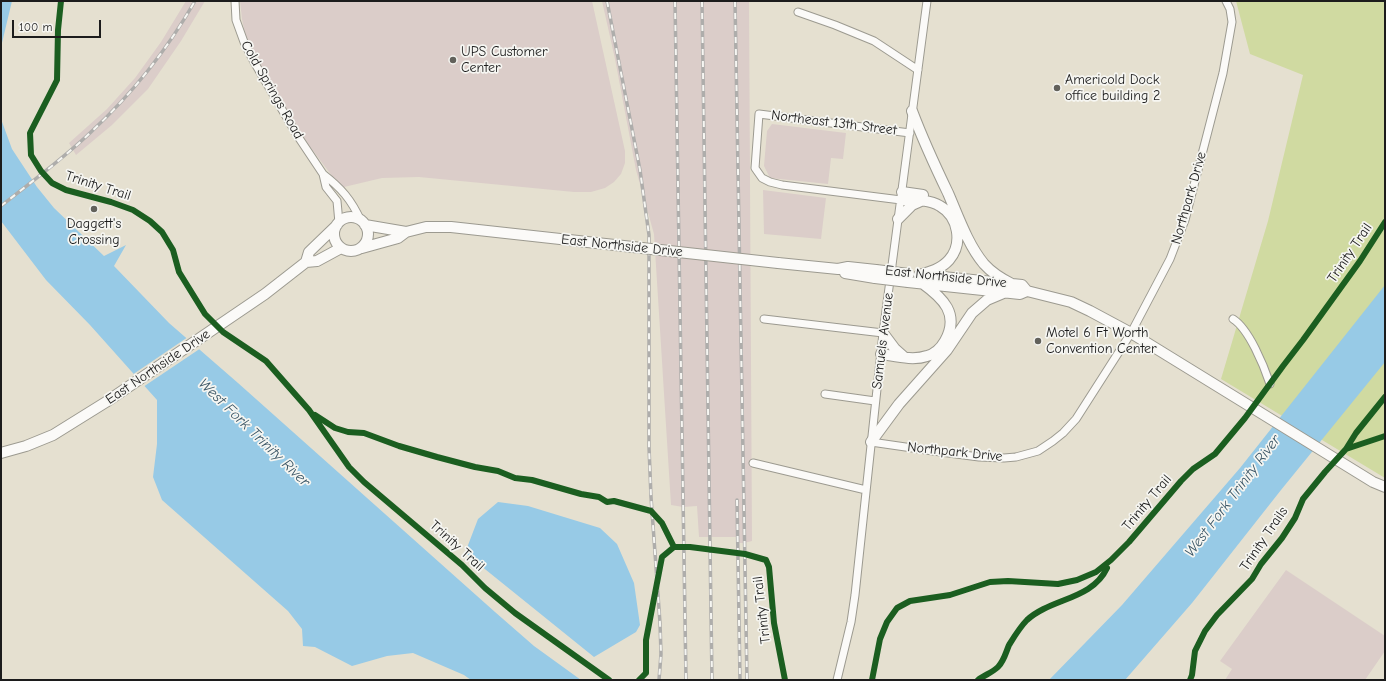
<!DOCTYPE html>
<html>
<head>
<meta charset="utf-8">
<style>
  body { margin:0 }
  #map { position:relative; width:1386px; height:681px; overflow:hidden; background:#e5e0d0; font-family:"Comic Neue",sans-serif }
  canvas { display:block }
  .frame { position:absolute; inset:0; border:2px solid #1c1c1c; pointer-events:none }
  .scale { position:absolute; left:12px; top:20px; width:89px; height:18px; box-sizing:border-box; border:2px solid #1c1c1c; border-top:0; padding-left:5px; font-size:12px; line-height:14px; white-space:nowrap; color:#1c1c1c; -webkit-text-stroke:3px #f6f6f2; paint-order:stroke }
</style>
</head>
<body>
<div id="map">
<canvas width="1386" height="681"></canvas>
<div class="frame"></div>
<div class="scale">100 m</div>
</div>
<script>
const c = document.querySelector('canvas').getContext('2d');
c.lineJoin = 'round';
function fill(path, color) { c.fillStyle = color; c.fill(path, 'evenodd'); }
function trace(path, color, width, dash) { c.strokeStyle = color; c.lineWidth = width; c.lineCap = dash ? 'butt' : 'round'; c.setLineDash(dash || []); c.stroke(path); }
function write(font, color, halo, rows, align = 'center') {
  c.font = font + ' "Comic Neue",sans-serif'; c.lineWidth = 3.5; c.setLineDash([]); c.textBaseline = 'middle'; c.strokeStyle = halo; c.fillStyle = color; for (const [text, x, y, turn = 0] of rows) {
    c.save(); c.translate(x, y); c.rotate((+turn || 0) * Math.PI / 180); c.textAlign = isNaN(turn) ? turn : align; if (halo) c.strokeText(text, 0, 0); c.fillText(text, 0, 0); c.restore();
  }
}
const industrial = new Path2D(`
  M186,1H205L181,41L148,89L112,125L76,155L69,143L107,109L135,78L161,42Z
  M240,1H592L625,151V163L621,174L614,182L605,188L591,192H574L419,177L382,178L344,187L332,176L308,144L271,83L253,51L245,34L242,19Z
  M602,1H749L752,541L744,543H736V537H699L697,506L683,507L671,505L654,234L636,170L615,59Z
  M772,124L846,133L843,159L831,158L828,184L770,178L764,166L767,131Z
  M763,190L826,198L821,239L764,234Z
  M1286,570L1385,636V651L1365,680H1225L1232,669L1220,661Z`);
const green = new Path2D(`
  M1236,1H1385V478L1221,379L1268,221L1303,75L1250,54Z`);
const water = new Path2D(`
  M1,1H12L1,47Z
  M1,119L12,149L37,187L54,208L104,256L126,245L114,266L169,323L238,383L495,612L534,646L581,680H471L464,675L413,653L387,656L352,666L315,647L303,646L302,629L288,611L162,500L153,477L157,444V400L90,325L46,280L1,221Z
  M1385,285V362L1281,490L1192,603L1125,680H1049L1122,605L1240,468Z
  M498,502L528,506L600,528L617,544L634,583L640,625L636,632L594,657L465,553L478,519Z`);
const pier = new Path2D(`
  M188,337L201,348L143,387L132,375Z`);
const street = new Path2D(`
  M235,1L236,20L244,42L254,62L297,135L323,174L326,187L337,201L339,223
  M798,12L835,25L874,41L918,70
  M323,174C341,188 351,199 361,221
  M901,200L782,185L770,182L762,178L755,168L759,114L910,133
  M764,319L883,333
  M1233,319C1249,329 1264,366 1270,384
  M825,394L875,401
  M871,442L933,451L979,457L1004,458L1016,457L1038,451L1053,441L1063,433L1076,419L1131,333L1170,259L1185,220L1223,73L1232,22L1230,9L1226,1
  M753,463L866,490
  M837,680L851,622L855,595L883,333L927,1`);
const secondary = new Path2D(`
  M912,111C923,140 935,166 948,193C958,216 968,245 984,264C992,273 1002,279 1012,284
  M902,192L923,195
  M901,200C914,200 929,199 940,206C959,217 963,244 949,260C941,269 930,272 919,275
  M334 234a17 17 0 1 1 34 0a17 17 0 1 1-34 0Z
  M898,219L912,205L921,201
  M365,225L406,232L426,227H451L642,248
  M362,248L398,238L406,232
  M306,262L309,252L337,225
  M778,263L838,269L848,267L876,270
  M845,273L875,278
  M923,275L1022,285L1027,291
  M908,282L1020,294L1027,291L1071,302L1090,311L1131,333L1373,482L1385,487
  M883,333L895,349L904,357
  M881,354C895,356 913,361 927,356C935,354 941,348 945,341C960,314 943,298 922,283
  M871,442L899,404L947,350L972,313L987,300L1006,292
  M1,453L26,446L53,435L106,402L265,294L306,262L317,261L341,248`);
const rail = new Path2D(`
  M607,1L640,170L649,235V447L651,497L660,623L661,654L659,680
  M675,1L686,680
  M702,1L712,680
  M735,1L747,680
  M1,206C31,182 63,159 91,132C132,94 167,50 195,1
  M737,500L740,680`);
const secondaryBridge = new Path2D(`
  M642,248L778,263
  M876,270L909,274
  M875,278L908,282`);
const cycleway = new Path2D(`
  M61,1L58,30L57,80L30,133L31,155L41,171L52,183L66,190L111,202L133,210L150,221L162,232L173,250L179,272L205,314L223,332L266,361L309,410L349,467L364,482L462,565L485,588L515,613L609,680
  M315,415L335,428L348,432L364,433L399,446L437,457L475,467L498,471L515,478L532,480L581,494L599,497L607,502L614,501L651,511L662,523L674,547
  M1346,449L1356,433L1385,397
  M639,680L646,673V640L662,557L674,547H690L745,554L766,560L769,567L774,623L785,680
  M872,680L880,639L887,622L897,608L910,601L950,595L990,582L1008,581L1058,584L1077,580L1096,572L1111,560L1129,542L1181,481L1193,469L1215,454L1245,418L1283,366L1303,340L1360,261L1385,222
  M978,680C984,675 992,673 998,667C1004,661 1006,652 1009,645C1014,637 1020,627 1027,620C1051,598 1092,600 1107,568
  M1190,680L1192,675L1195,651L1205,631L1217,615L1252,579L1261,564L1282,538L1295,518L1303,499L1325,472L1346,449L1385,436`);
const markers = [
  [453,60,4,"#62615b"],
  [1057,88,4,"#62615b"],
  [94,209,4,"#62615b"],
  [1038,341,4,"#62615b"]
];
const poiNames = [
  ["UPS Customer",461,52],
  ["Center",461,68],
  ["Americold Dock",1065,80],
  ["office building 2",1065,96],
  ["Daggett's",94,224,"center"],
  ["Crossing",94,240,"center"],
  ["Motel 6 Ft Worth",1046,333],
  ["Convention Center",1046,349]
];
const streetNames = [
  ["Cold Springs Road",272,90,60],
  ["Northeast 13th Street",834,123,7],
  ["Trinity Trail",98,186,18],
  ["Northpark Drive",1189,198,-74],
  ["East Northside Drive",622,246,6],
  ["Trinity Trail",1350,253,-56],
  ["East Northside Drive",946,277,6],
  ["Samuels Avenue",883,341,-83],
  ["East Northside Drive",158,367,-34],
  ["Northpark Drive",955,452,6],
  ["Trinity Trail",1147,503,-50],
  ["Trinity Trails",1264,539,-56],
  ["Trinity Trail",457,546,42],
  ["Trinity Trail",762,610,-97]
];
const waterNames = [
  ["West Fork Trinity River",254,433,44],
  ["West Fork Trinity River",1233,496,-53]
];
fill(industrial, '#dbcdc9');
fill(green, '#d0daa1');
fill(water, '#97cae6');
fill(pier, '#e5e0d0');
trace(street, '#9c9a90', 9);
trace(secondary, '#9c9a90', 12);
trace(street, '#fbfaf8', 7);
trace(secondary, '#fbfaf8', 10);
trace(rail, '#aeadab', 3.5);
trace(rail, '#f6f6f2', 2, [6]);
trace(secondaryBridge, '#9c9a90', 12, []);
trace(secondaryBridge, '#fbfaf8', 10);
trace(cycleway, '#1b5e20', 6);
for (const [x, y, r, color] of markers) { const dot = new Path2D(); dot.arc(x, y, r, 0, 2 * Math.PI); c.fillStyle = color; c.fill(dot); trace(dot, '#f6f6f2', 1.5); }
write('14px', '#1c1c1c', '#f6f6f2', poiNames, 'left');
write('14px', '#1c1c1c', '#f6f6f2', streetNames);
write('italic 15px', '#3b5666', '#f6f6f2', waterNames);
</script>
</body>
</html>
